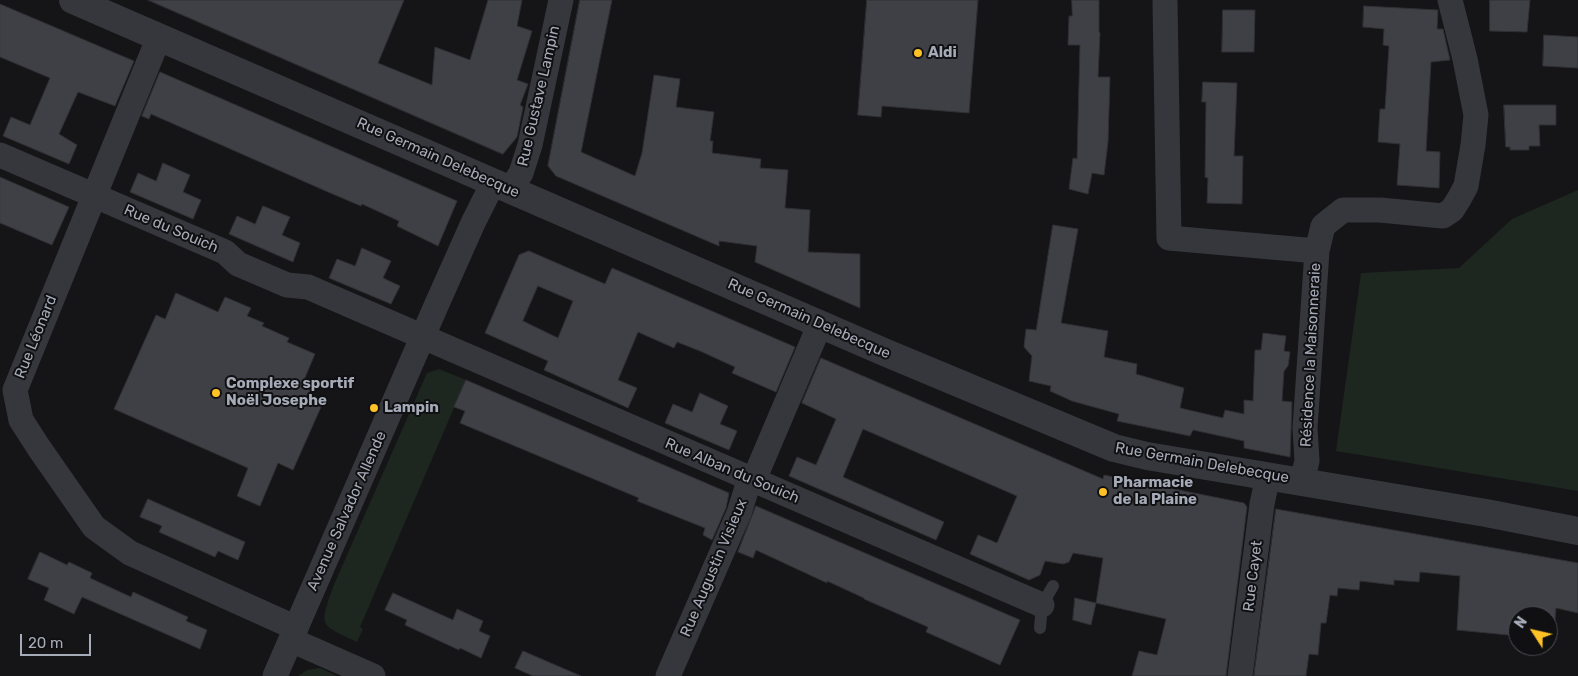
<!DOCTYPE html>
<html>
<head>
<meta charset="utf-8">
<style>
  body { margin:0 }
  #map { position:relative; width:1578px; height:676px; overflow:hidden; background:#151517; font-family:Rubik,sans-serif }
  canvas { display:block }
  .north { position:absolute; left:1508px; top:606px; width:50px; height:50px; box-sizing:border-box; background:#101012; border:1px solid #4c4e54; border-radius:50%; rotate:305deg; font-size:14px; font-weight:700; line-height:20px; text-align:center; color:#a6abb8 }
  .north::after { content:''; display:block; margin:auto; width:18px; height:22px; background:#fec126; clip-path:polygon(50% 0,100% 100%,50% 72%,0 100%) }
  .scale { position:absolute; left:20px; top:634px; width:71px; height:22px; box-sizing:border-box; border:2px solid #a6abb8; border-top:0; padding-left:6px; font-size:15px; line-height:18px; white-space:nowrap; color:#a6abb8; -webkit-text-stroke:4px #101012; paint-order:stroke }
</style>
</head>
<body>
<div id="map">
<canvas width="1578" height="676"></canvas>
<div class="north">N</div>
<div class="scale">20 m</div>
</div>
<script>
const c = document.querySelector('canvas').getContext('2d');
c.lineJoin = 'round';
function fill(path, color) { c.fillStyle = color; c.fill(path, 'evenodd'); }
function trace(path, color, width, dash) { c.strokeStyle = color; c.lineWidth = width; c.lineCap = dash ? 'butt' : 'round'; c.setLineDash(dash || []); c.stroke(path); }
function write(font, color, halo, rows, align = 'center') {
  c.font = font + ' Rubik,sans-serif'; c.lineWidth = 4; c.setLineDash([]); c.textBaseline = 'middle'; c.strokeStyle = halo; c.fillStyle = color; for (const [text, x, y, turn = 0] of rows) {
    c.save(); c.translate(x, y); c.rotate((+turn || 0) * Math.PI / 180); c.textAlign = isNaN(turn) ? turn : align; if (halo) c.strokeText(text, 0, 0); c.fillText(text, 0, 0); c.restore();
  }
}
const green = new Path2D(`
  M1578,190V491L1336,451L1361,273L1459,268L1512,219Z
  M439,369L466,380L360,627L363,629L357,642C319,624 319,627 333,587L427,373Z
  M320,668L337,676H298L307,670Z`);
const building = new Path2D(`
  M148,0H404L378,63L432,85L435,47L470,60L488,0H522L517,26L532,31L517,80L528,84L520,105L523,107L517,137L503,154Z
  M580,0H612L581,152L635,176L642,153L654,75L680,79L676,107L714,112L710,141H713L712,153L761,159L760,168L788,170L785,208L810,210L808,252L860,254V308L755,262L757,246L719,241V246L556,176L548,166Z
  M867,0H978L969,113L882,106L881,117L858,115Z
  M1072,0H1099V32L1100,33L1098,77H1110L1108,142L1104,175L1092,173L1088,194L1069,189L1073,158L1077,159L1080,45H1068L1069,16H1072Z
  M1490,0H1530L1527,32L1490,31Z
  M0,4L134,61L115,106L78,92L59,134L77,145L69,164L3,136L11,117L30,125L50,78L0,57Z
  M1364,6L1438,10L1437,29H1443L1450,60L1431,62L1426,151L1440,152L1439,188L1397,185L1400,144L1378,142L1380,109H1385L1389,46L1383,45L1384,29L1363,27Z
  M1223,10H1255L1254,52H1222Z
  M1544,35L1578,37V68L1543,66Z
  M160,72L457,201L438,246L397,226L399,221L362,204L361,206L328,192L151,114L149,119L142,116Z
  M1203,82L1237,83L1234,156H1243L1242,204L1207,203L1208,178L1205,177L1206,102H1202Z
  M1504,105H1556V125H1539L1540,146H1529V150H1510V147H1506Z
  M163,163L190,175L183,192L201,200L193,219L130,192L138,173L156,181Z
  M0,177L69,207L52,245L0,223Z
  M263,206L290,217L282,235L300,243L293,262L229,234L237,216L255,224Z
  M1053,225L1078,229L1061,323L1108,331L1104,357L1137,364L1136,374L1184,388L1180,408L1223,418L1225,410L1244,414V400L1253,401L1255,350H1261L1263,333L1286,336L1284,351L1290,352L1288,366L1284,371L1282,401L1292,402L1290,457L1244,448V441L1193,430L1190,436L1117,421L1119,414L1072,401L1050,391L1051,386L1029,381L1032,356L1024,347L1026,329L1036,330Z
  M362,248L391,261L383,278L400,286L391,304L329,278L337,259L355,266Z
  M529,251L605,284L612,268L795,347L776,392L732,373L735,367L700,351L677,342L674,348L638,332L618,380L637,388L628,408L544,370L548,361L485,333L519,255ZM538,286L573,301L558,338L523,321Z
  M176,293L218,312L225,297L251,308L247,316L264,323L262,326L289,338L287,342L315,354L304,380L313,385L306,401L321,407L293,470L278,463L260,506L237,496L248,468L114,409L156,315L165,319Z
  M821,358L1103,479L1104,475L1244,503L1247,507L1226,676H1132L1139,651L1157,655L1166,619L1096,603L1103,558L1073,553L1069,562L1063,564L1045,561L1040,575L1029,580L970,554L978,535L997,543L1017,496L863,429L843,477L944,522L936,540L789,476L797,457L816,465L836,419L802,403Z
  M466,380L729,493L726,508L712,540L703,535L705,528L637,501L639,498L460,423L465,411L454,407Z
  M700,393L728,406L720,424L737,431L729,450L665,423L673,404L692,412Z
  M148,499L245,542L238,560L218,551L215,557L159,532L162,526L140,517Z
  M756,506L1020,620L1000,665L926,632L928,627L864,599V598L827,581V583L756,550L753,558L738,552Z
  M1276,509L1578,563V613L1556,608L1555,620L1548,619V616L1518,615V636L1457,630L1460,576L1420,572L1419,582L1394,580V585L1360,581L1359,590L1338,588L1337,596L1330,595L1326,623H1321L1318,655L1309,654L1306,676H1254Z
  M40,552L67,565L69,562L92,573L90,578L131,597L133,592L188,617L186,621L207,630L200,649L82,597L74,614L44,600L49,588L28,579Z
  M393,593L453,620L457,609L483,621L479,631L490,636L481,658L460,648L459,650L405,625L407,620L385,610Z
  M1075,598L1096,603L1091,625L1073,620Z
  M523,651L581,676H533L515,668Z`);
const service = new Path2D(`
  M1040,628L1042,605L1053,586`);
const minor = new Path2D(`
  M1165,2L1169,238L1317,251
  M159,37L15,390L21,420L39,448L94,527L130,553L296,628
  M0,155L225,252L238,264L287,285L308,287L1042,605
  M510,190L521,173L530,145L561,0
  M1302,481L1307,461L1305,428L1317,251L1323,226L1343,210H1380L1443,216L1452,210L1459,199L1466,186L1473,145L1476,115L1465,59L1450,0
  M291,640L373,676
  M275,676L436,306L473,223L493,183
  M668,676L739,513L750,478L758,470L820,324
  M1240,676L1262,504L1268,476`);
const tertiary = new Path2D(`
  M73,0L884,352L1114,448L1147,456L1486,513L1578,531`);
const markers = [
  [918,53,5,"#fec126"],
  [216,393,5,"#fec126"],
  [374,408,5,"#fec126"],
  [1103,492,5,"#fec126"]
];
const poiNames = [
  ["Aldi",928,53],
  ["Complexe sportif",226,384],
  ["Noël Josephe",226,401],
  ["Lampin",384,408],
  ["Pharmacie",1113,483],
  ["de la Plaine",1113,500]
];
const streetNames = [
  ["Rue Gustave Lampin",539,96,-77],
  ["Rue Germain Delebecque",438,158,24],
  ["Rue du Souich",171,229,23],
  ["Rue Germain Delebecque",809,319,24],
  ["Rue Léonard",36,337,-68],
  ["Résidence la Maisonneraie",1311,355,-87],
  ["Rue Germain Delebecque",1202,463,10],
  ["Rue Alban du Souich",732,471,23],
  ["Avenue Salvador Allende",347,511,-66],
  ["Rue Augustin Visieux",714,568,-67],
  ["Rue Cayet",1253,576,-83]
];
fill(green, '#1d261f');
fill(building, '#3f4045');
trace(building, '#2f2f34', 1);
trace(service, '#36373d', 12);
trace(minor, '#36373d', 25);
trace(tertiary, '#36373d', 28);
for (const [x, y, r, color] of markers) { const dot = new Path2D(); dot.arc(x, y, r, 0, 2 * Math.PI); c.fillStyle = color; c.fill(dot); trace(dot, '#101012', 2); }
write('bold 15px', '#a6abb8', '#101012', poiNames, 'left');
write('15px', '#a6abb8', '#101012', streetNames);
</script>
</body>
</html>
